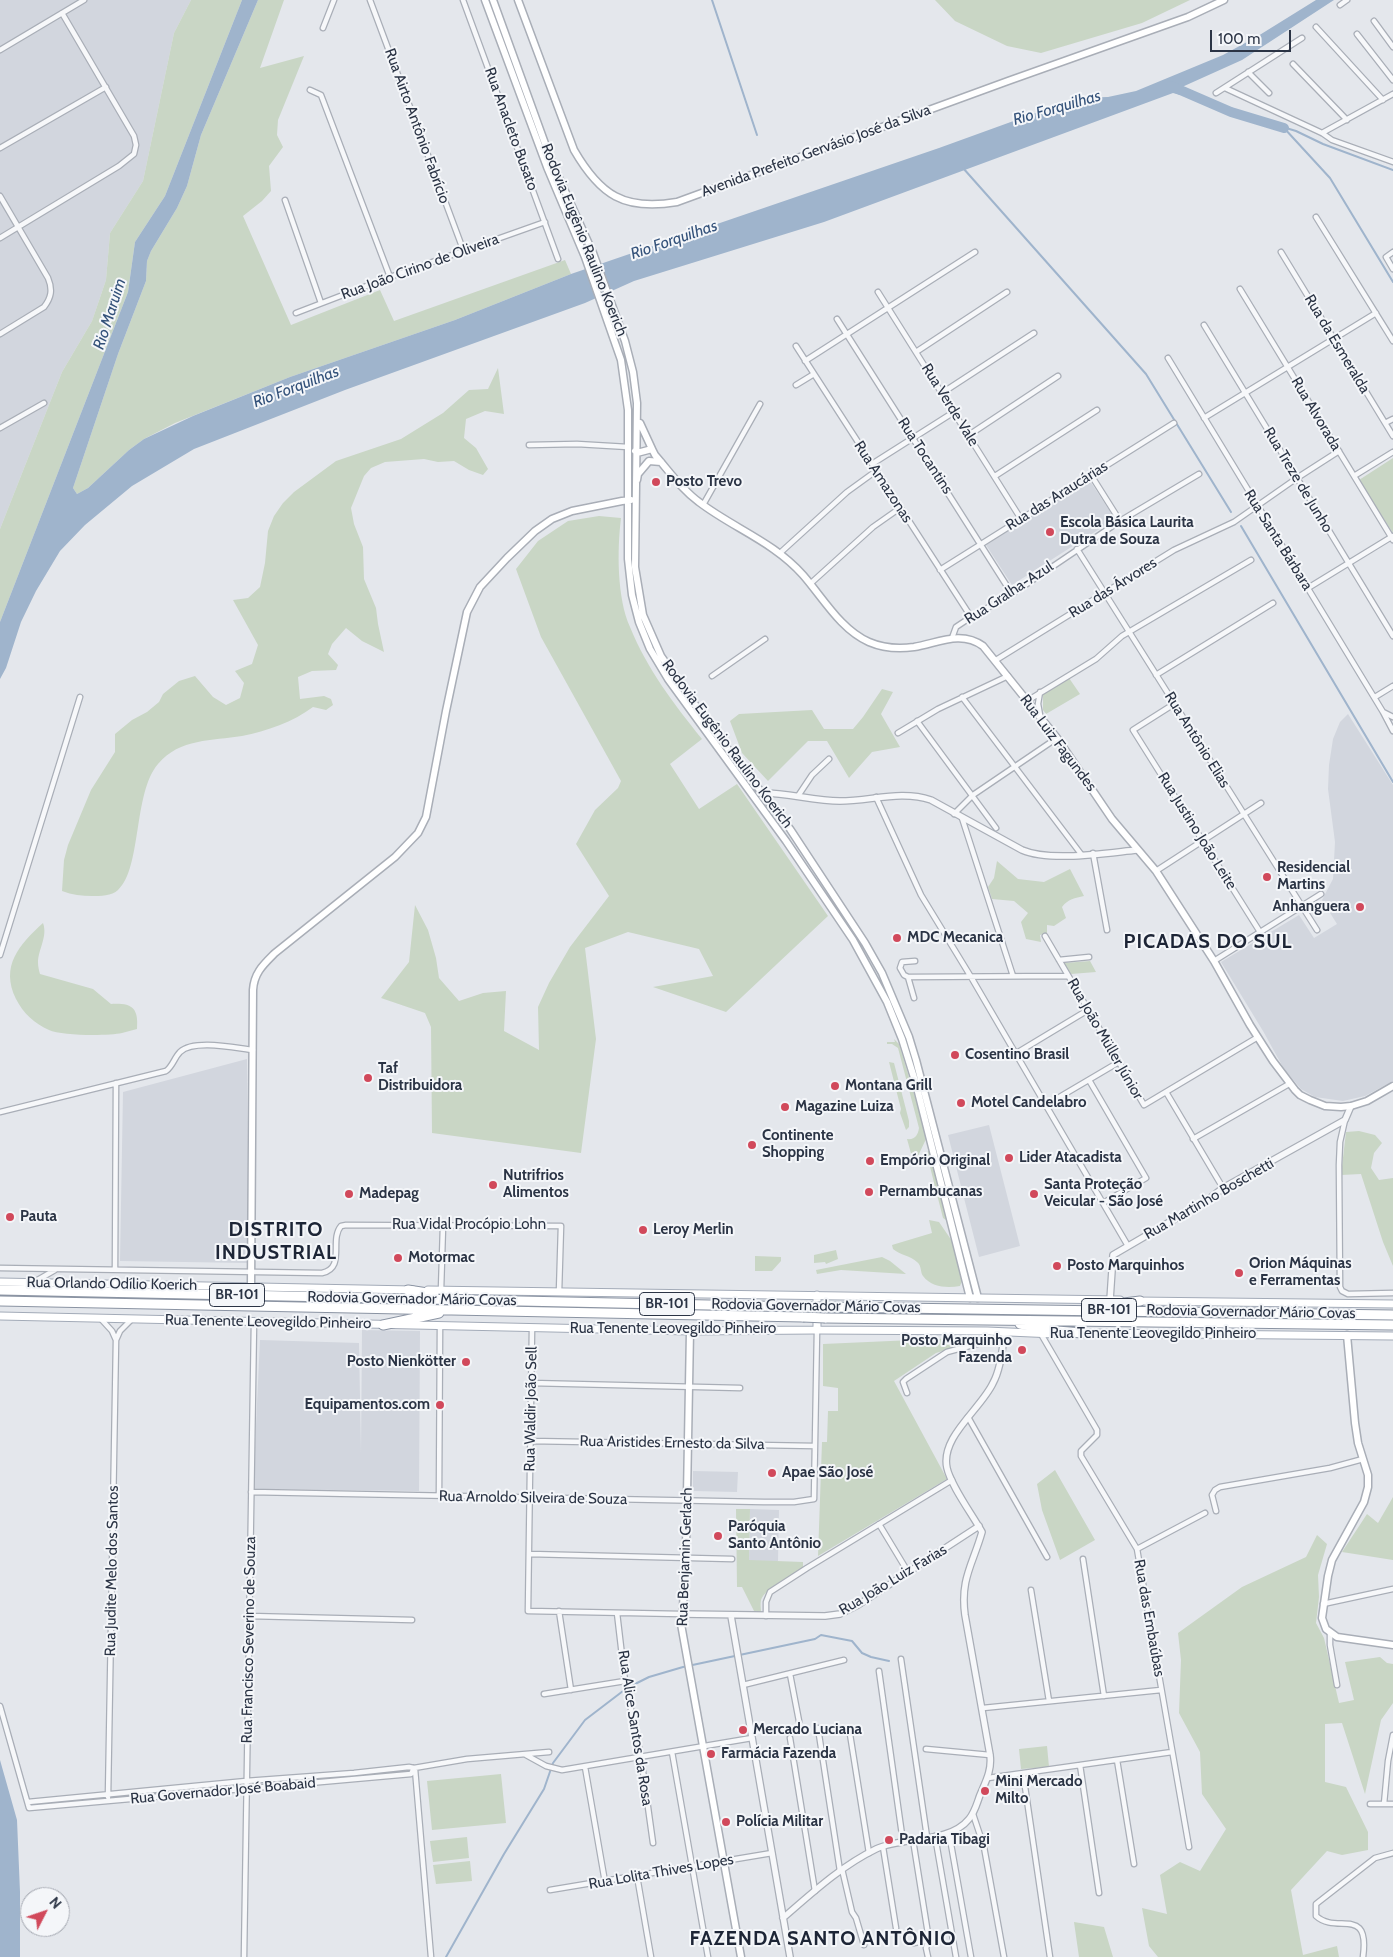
<!DOCTYPE html>
<html>
<head>
<meta charset="utf-8">
<style>
  body { margin:0 }
  #map { position:relative; width:1393px; height:1957px; overflow:hidden; background:#e4e7ec; font-family:Cabin,sans-serif }
  canvas { display:block }
  .north { position:absolute; left:20px; top:1887px; width:50px; height:50px; box-sizing:border-box; background:#f4f6f9; border:1px solid #a4a8b1; border-radius:50%; rotate:49deg; font-size:14px; font-weight:700; line-height:20px; text-align:center; color:#2b3445 }
  .north::after { content:''; display:block; margin:auto; width:18px; height:22px; background:#d1495b; clip-path:polygon(50% 0,100% 100%,50% 72%,0 100%) }
  .scale { position:absolute; left:1210px; top:30px; width:81px; height:22px; box-sizing:border-box; border:2px solid #2b3445; border-top:0; padding-left:6px; font-size:15px; line-height:18px; white-space:nowrap; color:#2b3445; -webkit-text-stroke:4px #f4f6f9; paint-order:stroke }
</style>
</head>
<body>
<div id="map">
<canvas width="1393" height="1957"></canvas>
<div class="north">N</div>
<div class="scale">100 m</div>
</div>
<script>
const c = document.querySelector('canvas').getContext('2d');
c.lineJoin = 'round';
function fill(path, color) { c.fillStyle = color; c.fill(path, 'evenodd'); }
function trace(path, color, width, dash) { c.strokeStyle = color; c.lineWidth = width; c.lineCap = dash ? 'butt' : 'round'; c.setLineDash(dash || []); c.stroke(path); }
function write(font, color, halo, rows, align = 'center') {
  c.font = font + ' Cabin,sans-serif'; c.lineWidth = 4; c.setLineDash([]); c.textBaseline = 'middle'; c.strokeStyle = halo; c.fillStyle = color; for (const [text, x, y, turn = 0] of rows) {
    c.save(); c.translate(x, y); c.rotate((+turn || 0) * Math.PI / 180); c.textAlign = isNaN(turn) ? turn : align; if (halo) c.strokeText(text, 0, 0); c.fillText(text, 0, 0); c.restore();
  }
}
const built = new Path2D(`
  M0,0H191L174,33L143,181L110,233L106,280L92,321L62,372L0,529Z
  M1088,478L1115,519L1012,585L986,545Z
  M1348,714L1393,785V1081L1365,1096L1343,1101L1315,1097L1301,1089L1284,1069L1263,1031L1221,962L1299,915L1314,938L1337,924L1322,900L1333,879L1335,842L1328,789L1329,765L1333,739L1340,722Z
  M247,1059L248,1263L120,1261L123,1092Z
  M989,1125L1020,1246L979,1257L948,1135Z
  M362,1330L420,1331L419,1491L253,1489L260,1340L359,1343L361,1453Z
  M693,1471L738,1472L737,1492L693,1491Z
  M750,1509L779,1510L778,1561H749Z`);
const green = new Path2D(`
  M191,0H242L165,196L135,242L128,292L0,622V529L62,372L92,321L106,280L110,233L143,181L174,33Z
  M258,0H284L260,68L304,56L278,120L277,135L283,147L269,166L271,191L262,201L243,216L291,325L380,290L394,321L565,260L571,274L455,320L290,377L175,423L144,439L129,450L88,488L77,494L73,488L118,354L146,281L147,261L151,251L177,208L187,186L201,135Z
  M935,0H1190L1142,23L1041,53L1007,46L955,21Z
  M498,368L504,414L485,411L466,419L464,438L476,448L488,469L483,475L469,470L454,461L438,462L424,459L385,462L371,468L364,476L351,508L354,524L363,547L364,579L376,608L378,624L384,652L362,641L346,628L332,644L328,654L338,665L336,670L312,671L298,677L300,699L324,696L331,699L333,705L326,710L313,707C293,722 267,731 242,736C212,741 180,738 158,764C133,793 142,868 118,890C112,896 100,896 92,896C82,896 72,895 62,891L64,860L68,845L91,790L115,752V734L132,720L147,712L159,702L163,694L179,681L195,676L213,697L226,705L240,698L244,683L235,671L252,664L258,645L233,600L248,598L260,587L265,563L268,531L274,516L283,503L294,492L336,461L401,439L443,413L469,390L488,389Z
  M1393,458V533L1359,480Z
  M599,516L621,518C617,550 617,598 630,627C647,669 674,704 702,739L670,764L699,809L737,784L828,916L726,1012L653,987L713,976L699,949L628,932L585,948L596,1039L581,1153L432,1133L431,1027L425,1013L381,998L409,962L415,905L428,930L436,958L439,978L459,1001L483,993L506,991L504,1031L539,1050L538,1007L549,983L570,947L609,896L576,844L595,810L618,788L621,781L541,637L516,569L538,541L568,521Z
  M1069,678L1080,694L1046,714L1043,710V692Z
  M882,689L893,692L881,714L900,747L872,752L849,778L827,741H808L768,781L742,753L730,721L739,714L812,710L824,729H853L863,717Z
  M997,861L1018,879L1044,882L1070,869L1084,896C1075,898 1068,899 1062,907L1066,918L1054,926L1047,925V933L1040,935L1041,942L1026,939L1021,922L1028,913L1014,901L992,899L988,887L994,878Z
  M43,923C48,937 38,949 38,963C38,966 39,971 40,974L93,989L111,1004C131,1003 139,1007 137,1029C132,1030 127,1032 122,1033C109,1036 61,1036 49,1030C35,1024 23,1013 16,999C0,966 19,945 43,923Z
  M1090,961L1096,972L1071,974L1064,963Z
  M894,1039L899,1044L927,1137L918,1156L915,1158L912,1157L907,1139C915,1140 918,1135 919,1128L898,1048L892,1044H887V1042H895Z
  M889,1062L894,1063L909,1121V1127L906,1130L900,1113L901,1109Z
  M1359,1131L1375,1135L1382,1143L1374,1153L1371,1168L1379,1180L1393,1178V1266L1383,1242L1361,1174L1341,1175L1346,1132Z
  M928,1151H930L949,1222L943,1218L927,1155Z
  M929,1220L939,1222L952,1241L962,1281L960,1286C948,1288 932,1288 923,1276C920,1272 922,1266 917,1262C911,1256 900,1255 893,1249L892,1245L932,1233Z
  M836,1250L838,1259L826,1264L825,1262L814,1263V1255Z
  M755,1256L781,1257V1261L772,1271H755Z
  M882,1257L890,1261L906,1274L841,1270L817,1274L816,1270Z
  M980,1337L979,1340L936,1353L894,1381L947,1479L818,1556L822,1442H827L828,1411H838V1388L823,1386V1344Z
  M1055,1470L1095,1540L1060,1560L1042,1510L1037,1484Z
  M1393,1497V1560L1342,1552L1367,1514L1378,1523Z
  M736,1509H750L749,1560L803,1562V1568C792,1575 765,1588 761,1600C760,1604 761,1609 761,1613H755L742,1587H737Z
  M1317,1535L1327,1544L1318,1575L1319,1597L1316,1623L1324,1638L1339,1703L1354,1700L1345,1662L1380,1657L1387,1663L1393,1664V1703L1381,1720L1365,1794L1342,1723L1325,1724V1782L1346,1787L1368,1832V1850L1342,1855L1327,1851L1291,1890L1303,1955L1337,1946L1339,1957H1158L1149,1946L1142,1908L1167,1914L1160,1875L1180,1862L1200,1871L1226,1829L1202,1794L1200,1752L1179,1713L1181,1660L1178,1633L1242,1587L1306,1557Z
  M1047,1746L1049,1767L1021,1769L1019,1749Z
  M501,1774L506,1823L432,1830L427,1781Z
  M467,1837L469,1858L433,1862L430,1841Z
  M470,1861L472,1881L436,1884L433,1865Z
  M1074,1922L1104,1927L1113,1957H1079Z`);
const water = new Path2D(`
  M242,0H258L201,135L187,186L177,208L151,251L147,261L146,281L118,354L73,488L77,494L88,488L129,450L144,439L193,416L290,377L455,320L571,274L939,148L1077,98L1108,97L1136,91L1223,55L1258,36L1316,0H1334L1242,60L1182,87L1186,90L1180,95L1173,93L824,222L634,281L585,303L345,390L194,449L132,486L85,525L60,551L36,591L21,622L6,668L0,679V622L128,292L135,242L165,196Z
  M0,1760L17,1820L20,1892V1957H0Z`);
const stream = new Path2D(`
  M712,0L757,135
  M1284,128L1330,178L1393,282
  M1286,128L1296,131L1323,144L1393,170
  M963,168L1146,374L1231,512
  M1241,526L1393,782
  M631,1686L649,1677L683,1667L815,1639L821,1635L852,1641L862,1653L871,1657L889,1661
  M446,1957L504,1854L544,1789L553,1763L585,1720L623,1691`);
const river = new Path2D(`
  M1171,86L1231,112L1284,128`);
const minor = new Path2D(`
  M370,0L464,252
  M463,0L558,259
  M1340,5L1347,0
  M1374,21L1393,47
  M1316,27L1383,100
  M323,28L334,0
  M1357,34L1393,80
  M0,50L84,0
  M1293,64L1347,120
  M1248,72L1269,93
  M1225,88L1322,133L1332,140L1393,162
  M310,90L321,95L390,277
  M1216,93L1302,38
  M1322,133L1393,94
  M0,148L106,87
  M0,196L48,278C53,290 51,298 44,307L0,334
  M285,200L321,303
  M1316,217L1393,341
  M0,238L119,166L134,154L136,145L134,136L62,13
  M1281,252L1393,436
  M1393,252L1386,257L1393,269
  M1240,289L1393,540
  M878,292L1021,519
  M296,313L390,277L545,222
  M837,319L1012,594
  M1204,325L1393,636
  M796,346L971,617
  M916,352L1007,292
  M1168,358L1383,712L1393,717
  M805,361L975,252
  M796,385L814,374
  M942,393L1034,333
  M1204,418L1376,313
  M1385,423L1393,419
  M0,428L44,403
  M969,435L1058,376
  M529,445L577,444L628,447
  M872,464L954,412
  M1091,475L1120,521
  M995,476L1097,410
  M1354,476L1393,452
  M703,505L760,404
  M1077,549L1317,930
  M780,553L847,492L876,471
  M940,570L1174,423
  M810,584L873,527L900,508
  M1308,588L1393,536
  M952,638L956,627L971,617L1012,594L1120,521L1199,474
  M996,660L1174,550L1234,522L1297,478L1339,451
  M1156,675L1273,603
  M712,676L765,639
  M962,697L1081,854
  M1375,697L1393,686
  M1027,701L1096,659L1122,636L1251,560
  M1174,704L1133,730L1260,932
  M1383,712L1393,731
  M1040,715L1038,704L1040,692
  M917,721L996,828
  M898,733L938,709L1008,676
  M798,796L812,775L829,759
  M876,797L921,895L971,977L1128,1246
  M954,814L973,795L1057,738
  M962,818L1013,976
  M1093,853L1107,930
  M1156,871L1261,803
  M1045,936L1144,1105L1258,1037
  M0,955L80,697
  M1059,960L1089,957
  M915,961L902,962L900,968L904,975L908,977L1068,976
  M1214,961L1321,894
  M908,977L914,998
  M1015,1054L1088,1010
  M1089,1080L1146,1178L1103,1203
  M1166,1092L1223,1188
  M1046,1105L1119,1062
  M0,1112L166,1071C173,1066 174,1058 180,1052C194,1039 235,1048 253,1050
  M1345,1120L1340,1142L1339,1165L1340,1287L1342,1291L1348,1294L1393,1293
  M1193,1139L1289,1084
  M0,1268L322,1273C346,1268 329,1240 341,1226L346,1225L561,1226L559,1292
  M115,1270L116,1083
  M34,1282L55,1270
  M441,1290L443,1226
  M101,1319L112,1331L116,1340
  M532,1328L528,1611L681,1614
  M1041,1334L1097,1430V1435L1081,1451V1456L1137,1549L1189,1847
  M531,1383L740,1388
  M907,1393L903,1382L906,1379L947,1352L984,1342L987,1331
  M968,1417L1047,1557
  M530,1441L815,1446
  M251,1492L764,1502H794L814,1499L817,1330
  M439,1496L440,1326
  M1216,1511L1212,1495L1215,1490L1220,1487L1330,1468L1363,1459
  M879,1524L908,1572
  M1137,1549L1205,1513
  M529,1554L732,1559
  M1083,1559L1104,1696
  M1031,1590L1049,1701
  M1323,1604L1393,1589
  M559,1611L571,1690
  M617,1613L625,1681L641,1757L653,1843
  M249,1616L412,1620
  M766,1616V1602L770,1592L807,1568L952,1480
  M1330,1633V1645L1337,1685
  M901,1659L927,1837
  M879,1671L903,1842
  M790,1674L799,1721
  M743,1685L844,1660
  M544,1694L625,1681
  M0,1706L29,1808L411,1774L414,1768
  M983,1708L1161,1690
  M818,1728L840,1871
  M849,1728L869,1853
  M790,1738L815,1891
  M926,1749L990,1755
  M672,1752L708,1957
  M526,1755L546,1766L562,1770L752,1738
  M1117,1760L1134,1864
  M1080,1765L1099,1893
  M585,1767L605,1882
  M415,1769L431,1957
  M1023,1773L1050,1957
  M988,1778L1172,1752
  M108,1797L116,1340L120,1331L131,1320
  M28,1802L246,1781L354,1773L409,1767L414,1768L467,1759L549,1752
  M1370,1804H1393
  M1384,1804L1388,1761L1393,1735
  M973,1814L984,1847L1004,1957
  M949,1833L971,1957
  M935,1836L956,1957
  M913,1840L929,1940L926,1948L928,1957
  M883,1847L896,1928
  M842,1869L852,1912L856,1918L864,1945
  M637,1876L651,1957
  M550,1890L772,1853
  M914,1943L929,1940
  M244,1957L254,1322
  M1363,1957C1370,1905 1337,1935 1316,1916V1904L1375,1858L1393,1853`);
const tertiary = new Path2D(`
  M763,793C789,793 814,801 840,801C871,801 901,790 931,800L1022,850C1050,862 1106,853 1137,850
  M1110,1300L1113,1255L1209,1199L1223,1188L1345,1120L1351,1106
  M681,1614L825,1616L840,1614L858,1605L979,1526
  M731,1616L790,1957
  M783,1918C812,1893 841,1866 876,1849C903,1836 949,1844 969,1819C975,1812 977,1803 980,1795C986,1781 992,1770 990,1755L965,1615C960,1579 973,1564 982,1532C972,1514 951,1486 947,1468C940,1437 981,1409 993,1383C1001,1368 1002,1349 1005,1332`);
const secondary = new Path2D(`
  M485,0L547,167L585,257L621,360L628,410V559L632,595L639,622L650,649L668,679L786,841L853,940L887,1002L902,1039L916,1084L970,1298
  M493,0L551,160L593,253L625,341L633,372L637,403L635,567L643,615L661,656L710,726L790,829L865,943L882,973L909,1037L916,1060L978,1298
  M518,0L574,150C600,195 624,211 677,202L1008,81L1188,17L1224,0
  M640,423L652,449
  M635,451L637,453L652,449L655,455C669,471 681,489 699,502C733,528 774,542 803,575C823,598 841,630 869,642C883,648 900,649 914,647C938,643 961,630 983,646L1057,738L1112,819L1156,871L1214,961L1250,1025L1273,1061L1295,1090L1300,1095L1310,1100L1325,1106L1341,1107L1351,1106L1367,1101L1393,1086
  M637,480L638,474L649,461L661,462
  M251,1287L253,990C254,973 263,965 275,953L395,857L418,833L426,817L446,711L467,612L480,587L507,558L535,531L552,519L572,511L622,501L631,500
  M690,1331L686,1549L683,1607L681,1624L741,1957
  M1347,1335L1355,1423L1358,1443L1368,1475V1487L1364,1502L1332,1560L1328,1576L1322,1618L1326,1629L1337,1637L1393,1645`);
const primary = new Path2D(`
  M0,1282L413,1290
  M428,1290L1120,1300
  M1136,1301L1393,1304
  M0,1316L690,1331L817,1330L987,1331L1054,1334
  M817,1330V1295
  M1078,1333L1393,1336`);
const motorway = new Path2D(`
  M0,1290L803,1307
  M408,1290L434,1294
  M0,1301L803,1317
  M1100,1306L1140,1301
  M825,1307L1393,1315
  M825,1318L1393,1325
  M1020,1324L1057,1331L1082,1333
  M383,1325L439,1313`);
const motorwayBridge = new Path2D(`
  M803,1307H825
  M803,1317L825,1318`);
const markers = [
  [656,482,5,"#d1495b"],
  [1050,532,5,"#d1495b"],
  [1267,877,5,"#d1495b"],
  [1360,907,5,"#d1495b"],
  [897,938,5,"#d1495b"],
  [955,1055,5,"#d1495b"],
  [368,1078,5,"#d1495b"],
  [835,1086,5,"#d1495b"],
  [961,1103,5,"#d1495b"],
  [785,1107,5,"#d1495b"],
  [752,1145,5,"#d1495b"],
  [1009,1158,5,"#d1495b"],
  [870,1161,5,"#d1495b"],
  [493,1185,5,"#d1495b"],
  [869,1192,5,"#d1495b"],
  [349,1194,5,"#d1495b"],
  [1034,1194,5,"#d1495b"],
  [10,1217,5,"#d1495b"],
  [643,1230,5,"#d1495b"],
  [398,1258,5,"#d1495b"],
  [1057,1266,5,"#d1495b"],
  [1239,1273,5,"#d1495b"],
  [1022,1350,5,"#d1495b"],
  [466,1362,5,"#d1495b"],
  [440,1405,5,"#d1495b"],
  [772,1473,5,"#d1495b"],
  [718,1536,5,"#d1495b"],
  [743,1730,5,"#d1495b"],
  [711,1754,5,"#d1495b"],
  [985,1791,5,"#d1495b"],
  [726,1822,5,"#d1495b"],
  [889,1840,5,"#d1495b"]
];
const shields = [
  [237,1295,55],
  [667,1304,55],
  [1109,1310,55]
];
const shieldNames = [
  ["BR-101",237,1295],
  ["BR-101",667,1304],
  ["BR-101",1109,1310]
];
const streetNames = [
  ["Rua Airto Antônio Fabrício",417,126,70],
  ["Rua Anacleto Busato",511,129,70],
  ["Avenida Prefeito Gervásio José da Silva",816,151,-20],
  ["Rodovia Eugênio Raulino Koerich",584,240,68],
  ["Rua João Cirino de Oliveira",420,267,-20],
  ["Rua da Esmeralda",1337,344,59],
  ["Rua Verde Vale",950,405,58],
  ["Rua Alvorada",1316,414,59],
  ["Rua Tocantins",925,456,57],
  ["Rua Treze de Junho",1298,480,59],
  ["Rua Amazonas",883,482,57],
  ["Rua das Araucárias",1057,496,-32],
  ["Rua Santa Bárbara",1278,540,58],
  ["Rua das Árvores",1113,588,-32],
  ["Rua Gralha-Azul",1009,593,-33],
  ["Rua Antônio Elias",1197,740,58],
  ["Rua Luiz Fagundes",1058,743,53],
  ["Rodovia Eugênio Raulino Koerich",727,744,53],
  ["Rua Justino João Leite",1197,831,58],
  ["Rua João Müller Júnior",1105,1039,60],
  ["Rua Martinho Boschetti",1209,1199,-30],
  ["Rua Vidal Procópio Lohn",469,1225],
  ["Rua Orlando Odílio Koerich",112,1284,1],
  ["Rodovia Governador Mário Covas",412,1299,1],
  ["Rodovia Governador Mário Covas",816,1306,1],
  ["Rodovia Governador Mário Covas",1251,1312,1],
  ["Rua Tenente Leovegildo Pinheiro",268,1322,1],
  ["Rua Tenente Leovegildo Pinheiro",673,1329],
  ["Rua Tenente Leovegildo Pinheiro",1153,1334],
  ["Rua Waldir João Sell",531,1409,-89],
  ["Rua Aristides Ernesto da Silva",672,1443,1],
  ["Rua Arnoldo Silveira de Souza",533,1498,1],
  ["Rua Benjamin Gerlach",685,1557,-88],
  ["Rua Judite Melo dos Santos",112,1571,-89],
  ["Rua João Luiz Farias",893,1580,-31],
  ["Rua das Embaúbas",1149,1618,80],
  ["Rua Francisco Severino de Souza",249,1640,-89],
  ["Rua Alice Santos da Rosa",635,1728,81],
  ["Rua Governador José Boabaid",223,1791,-5],
  ["Rua Lolita Thives Lopes",661,1872,-10]
];
const poiNames = [
  ["Posto Trevo",666,482],
  ["Escola Básica Laurita",1060,523],
  ["Dutra de Souza",1060,540],
  ["Residencial",1277,868],
  ["Martins",1277,885],
  ["Anhanguera",1350,907,"right"],
  ["MDC Mecanica",907,938],
  ["Cosentino Brasil",965,1055],
  ["Taf",378,1069],
  ["Distribuidora",378,1086],
  ["Montana Grill",845,1086],
  ["Motel Candelabro",971,1103],
  ["Magazine Luiza",795,1107],
  ["Continente",762,1136],
  ["Shopping",762,1153],
  ["Lider Atacadista",1019,1158],
  ["Empório Original",880,1161],
  ["Nutrifrios",503,1176],
  ["Alimentos",503,1193],
  ["Santa Proteção",1044,1185],
  ["Veicular - São José",1044,1202],
  ["Pernambucanas",879,1192],
  ["Madepag",359,1194],
  ["Pauta",20,1217],
  ["Leroy Merlin",653,1230],
  ["Motormac",408,1258],
  ["Orion Máquinas",1249,1264],
  ["e Ferramentas",1249,1281],
  ["Posto Marquinhos",1067,1266],
  ["Posto Marquinho",1012,1341,"right"],
  ["Fazenda",1012,1358,"right"],
  ["Posto Nienkötter",456,1362,"right"],
  ["Equipamentos.com",430,1405,"right"],
  ["Apae São José",782,1473],
  ["Paróquia",728,1527],
  ["Santo Antônio",728,1544],
  ["Mercado Luciana",753,1730],
  ["Farmácia Fazenda",721,1754],
  ["Mini Mercado",995,1782],
  ["Milto",995,1799],
  ["Polícia Militar",736,1822],
  ["Padaria Tibagi",899,1840]
];
const waterNames = [
  ["Rio Forquilhas",1057,108,-16],
  ["Rio Forquilhas",674,240,-19],
  ["Rio Maruim",110,314,-72],
  ["Rio Forquilhas",296,387,-21]
];
const districtNames = [
  ["PICADAS DO SUL",1208,942],
  ["DISTRITO",276,1230],
  ["INDUSTRIAL",276,1253],
  ["FAZENDA SANTO ANTÔNIO",823,1939]
];
fill(built, '#d2d6de');
fill(green, '#c9d6c5');
fill(water, '#9fb4cc');
trace(stream, '#9fb4cc', 2);
trace(river, '#9fb4cc', 10);
trace(minor, '#a9aeb7', 7);
trace(tertiary, '#a9aeb7', 8);
trace(secondary, '#a9aeb7', 9);
trace(primary, '#a3abb8', 9);
trace(motorway, '#8b94a3', 11);
trace(minor, '#f7f8fa', 4.5);
trace(tertiary, '#f7f8fa', 5.5);
trace(secondary, '#fff', 6);
trace(primary, '#fff', 7);
trace(motorway, '#fff', 9);
trace(motorwayBridge, '#8b94a3', 11, []);
trace(motorwayBridge, '#fff', 9);
for (const [x, y, r, color] of markers) { const dot = new Path2D(); dot.arc(x, y, r, 0, 2 * Math.PI); c.fillStyle = color; c.fill(dot); trace(dot, '#f4f6f9', 2); }
for (const [x, y, w] of shields) { const box = new Path2D(); box.roundRect(x - w / 2, y - 11.5, w, 23, 4); c.fillStyle = '#f4f6f9'; c.fill(box); trace(box, '#2b3445', 1); }
write('bold 14px', '#2b3445', null, shieldNames);
write('15px', '#2b3445', '#f4f6f9', streetNames);
write('bold 15px', '#2b3445', '#f4f6f9', poiNames, 'left');
write('italic 16px', '#34527a', '#f4f6f9', waterNames);
c.letterSpacing = '1px';
write('bold 20px', '#1d2536', '#f4f6f9', districtNames);
c.letterSpacing = '0px';
</script>
</body>
</html>
